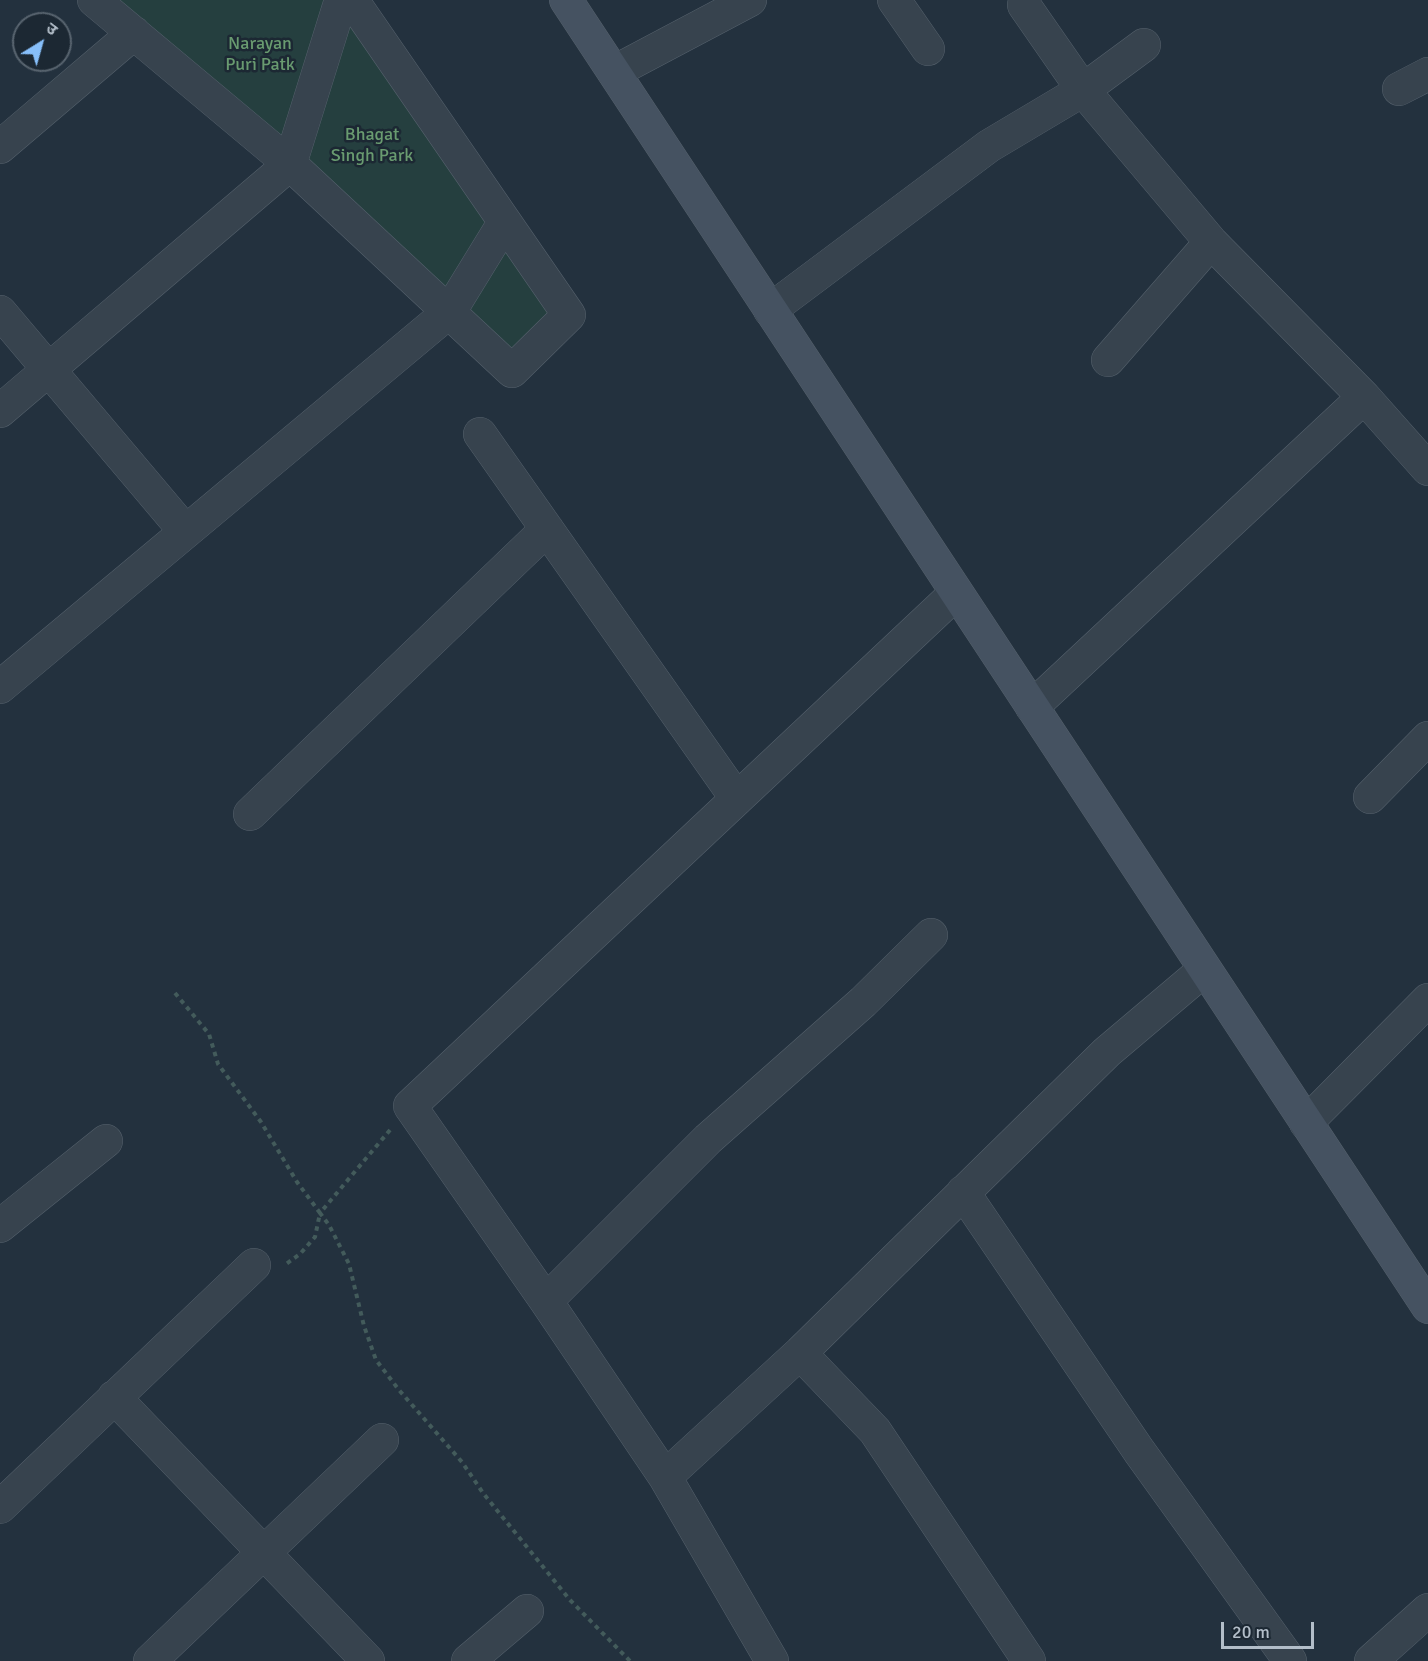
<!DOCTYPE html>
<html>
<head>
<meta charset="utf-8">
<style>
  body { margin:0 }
  #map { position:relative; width:1428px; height:1661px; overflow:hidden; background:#23313e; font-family:Signika,"Noto Sans Devanagari",sans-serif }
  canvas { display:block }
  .north { position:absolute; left:12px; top:12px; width:60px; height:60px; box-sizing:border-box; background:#1c2833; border:2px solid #58646f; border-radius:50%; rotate:37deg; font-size:16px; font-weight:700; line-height:24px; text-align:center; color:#b3bec9 }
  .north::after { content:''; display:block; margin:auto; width:21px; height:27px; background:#87bffa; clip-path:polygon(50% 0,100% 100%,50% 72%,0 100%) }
  .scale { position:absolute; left:1221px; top:1622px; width:93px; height:27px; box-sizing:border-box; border:3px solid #b3bec9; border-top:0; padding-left:8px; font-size:18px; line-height:21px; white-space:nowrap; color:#b3bec9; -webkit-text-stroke:4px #1c2833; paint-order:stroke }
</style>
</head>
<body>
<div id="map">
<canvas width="1428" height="1661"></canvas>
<div class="north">उ</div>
<div class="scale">20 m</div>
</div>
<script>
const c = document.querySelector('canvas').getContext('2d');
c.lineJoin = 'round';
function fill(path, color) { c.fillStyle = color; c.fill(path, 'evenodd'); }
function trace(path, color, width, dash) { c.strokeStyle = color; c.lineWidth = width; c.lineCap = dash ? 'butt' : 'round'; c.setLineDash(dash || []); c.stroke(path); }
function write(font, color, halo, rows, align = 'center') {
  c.font = font + ' Signika,sans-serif'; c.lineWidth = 5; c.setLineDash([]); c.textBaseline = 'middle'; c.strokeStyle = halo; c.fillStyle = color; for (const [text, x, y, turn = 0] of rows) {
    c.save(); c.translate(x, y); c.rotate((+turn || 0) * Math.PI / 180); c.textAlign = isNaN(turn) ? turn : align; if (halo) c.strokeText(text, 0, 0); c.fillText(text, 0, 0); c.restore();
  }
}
const green = new Path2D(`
  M119,0H331L288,151Z
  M353,15L557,314L507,359L305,161Z`);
const path = new Path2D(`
  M175,993L209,1034L218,1064L261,1122L297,1182L320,1213L315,1237L300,1254L286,1264
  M390,1130L320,1213L329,1225L349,1264L364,1326L376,1360L399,1390L462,1462L483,1493L570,1600L630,1661`);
const street = new Path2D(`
  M94,0L290,164L512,371L569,315L352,0
  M894,0L928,49
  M1024,5L1083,90L1211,242L1364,397L1428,469
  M614,72L750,0
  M1399,89L1428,74
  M0,147L134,33
  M770,310L989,146L1083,90L1144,45
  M0,312L185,531
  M1108,360L1211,242
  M0,411L290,164L341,0
  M480,434L737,799
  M0,687L450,311L504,223
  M1032,707L1364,397
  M1370,797L1428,738
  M250,814L547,529
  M1306,1123L1428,1000
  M963,1192L1139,1451L1290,1661
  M0,1226L106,1141
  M546,1301L708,1139L863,1002L931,935
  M800,1353L875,1431L1029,1661
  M114,1397L368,1661
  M665,1477L800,1353L1107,1052L1204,970
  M0,1507L254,1265
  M150,1661L382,1440
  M468,1661L527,1611
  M772,1661L665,1477L546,1301L410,1106L956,593
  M1371,1661L1428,1610`);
const secondary = new Path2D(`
  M566,0L1428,1307`);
const parkNames = [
  ["Narayan",260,44],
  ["Puri Patk",260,65],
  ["Bhagat",372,135],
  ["Singh Park",372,156]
];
fill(green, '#253f3f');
trace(street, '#55616c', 34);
trace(secondary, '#55616c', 34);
trace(path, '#435b5b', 4, [4.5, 4.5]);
trace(street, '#37434e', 33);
trace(secondary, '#455261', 33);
write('18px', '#699b70', '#1c2833', parkNames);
</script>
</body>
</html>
